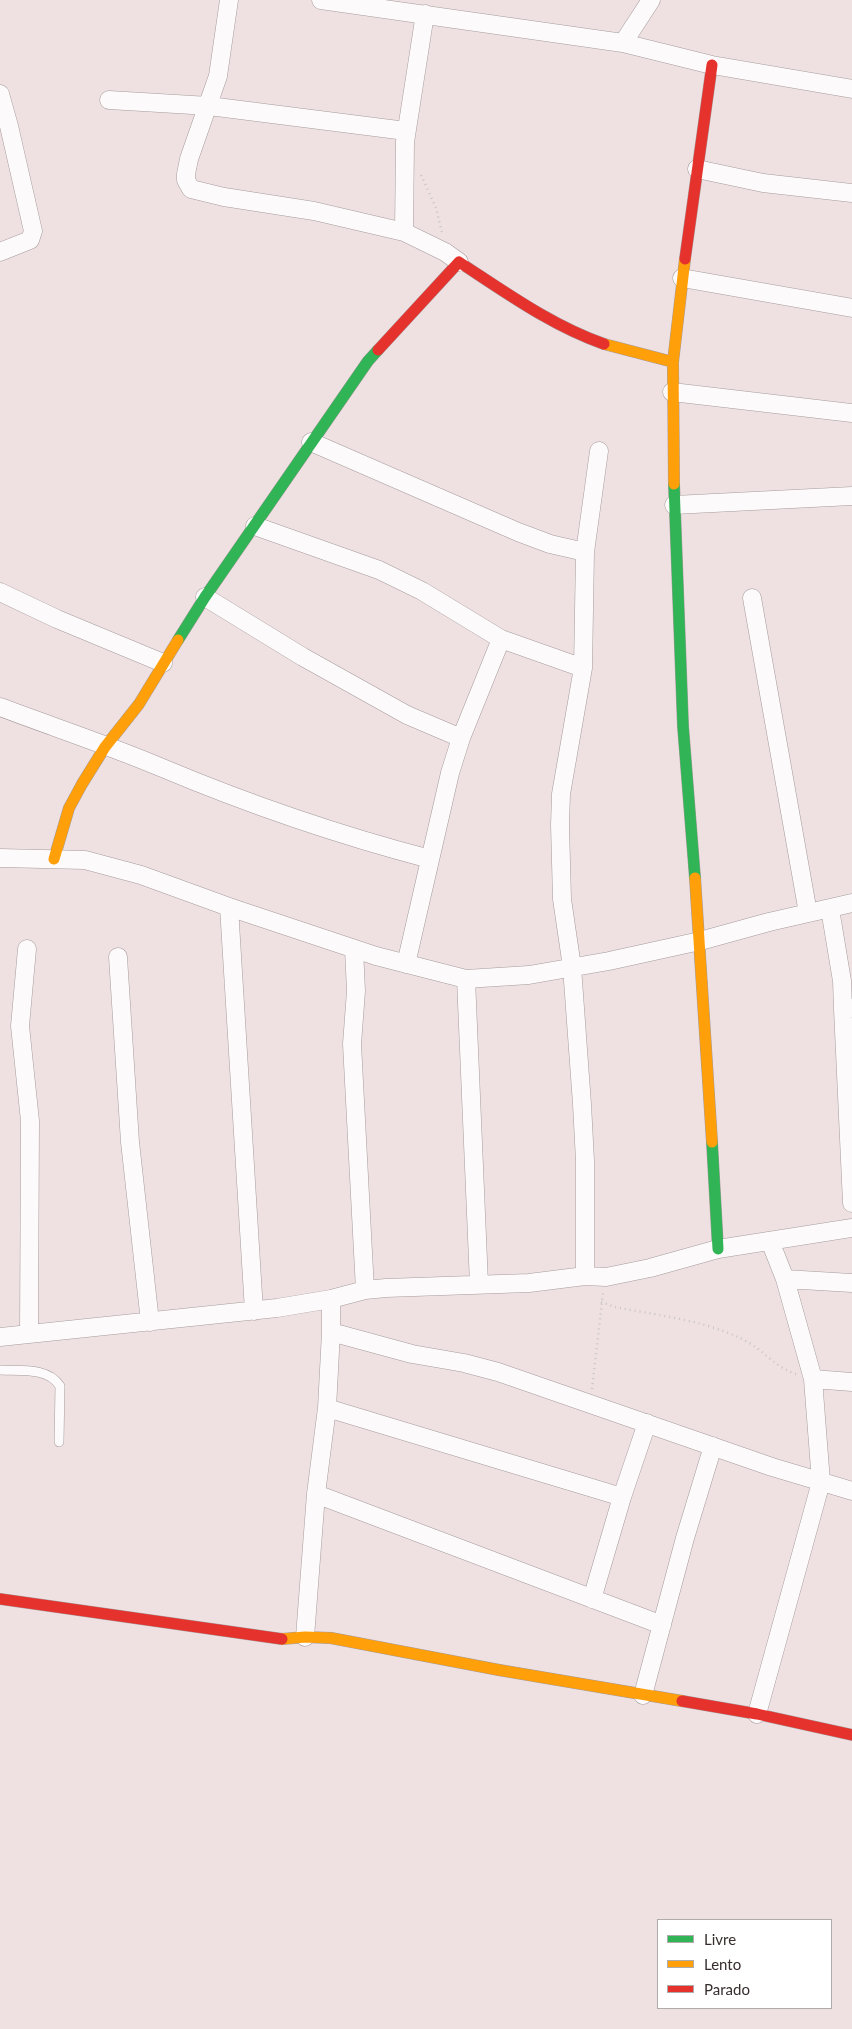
<!DOCTYPE html>
<html>
<head>
<meta charset="utf-8">
<style>
  body { margin:0 }
  #map { position:relative; width:852px; height:2029px; overflow:hidden; background:#efe1e2; font-family:Lato,sans-serif }
  canvas { display:block }
  .legend { position:absolute; left:657px; top:1919px; width:175px; height:90px; box-sizing:border-box; background:#fff; border:1px solid #afabab; margin:0; padding:6px 9px; list-style:none; font-size:15px; color:#372d2e }
  .legend li { display:flex; align-items:center; gap:10px; height:25px }
  .legend b { width:25px; border:1px solid #afabab }
</style>
</head>
<body>
<div id="map">
<canvas width="852" height="2029"></canvas>
<ul class="legend">
<li><b style="height:6px;background:#30b455"></b>Livre</li>
<li><b style="height:6px;background:#ff9f0a"></b>Lento</li>
<li><b style="height:6px;background:#e5322d"></b>Parado</li>
</ul>
</div>
<script>
const c = document.querySelector('canvas').getContext('2d');
c.lineJoin = 'round';
function trace(path, color, width, dash) { c.strokeStyle = color; c.lineWidth = width; c.lineCap = dash ? 'butt' : 'round'; c.setLineDash(dash || []); c.stroke(path); }
const path = new Path2D(`
  M421,175L436,208L442,233
  M601,1302L615,1307C655,1315 704,1320 742,1339C762,1348 774,1367 796,1374
  M592,1389L603,1293`);
const lane = new Path2D(`
  M0,1370C21,1371 48,1367 60,1386L59,1442`);
const street = new Path2D(`
  M229,0L218,76L189,159L186,174V180L191,189L224,197L314,211L404,232L445,252L459,262
  M321,0L623,43L712,65L852,89
  M623,43L651,0
  M0,94L9,126L33,231L30,240L0,252
  M109,100L209,106L406,131
  M697,169L763,183L852,193
  M404,232L405,142L425,14
  M682,278L852,308
  M672,392L852,413
  M311,442L518,532L550,544L585,552
  M674,505L852,496
  M255,526L379,570L422,591L501,639L461,738L450,773L406,964
  M0,592L57,619L163,663
  M205,597L303,657L407,715L461,738
  M752,598L808,913
  M501,639L583,668
  M0,707C53,727 108,745 160,767C248,804 338,835 430,859
  M0,858L85,860L141,875L229,907L376,956L466,979L529,975L609,961L700,941L769,922L852,903
  M229,907L254,1311
  M830,909L842,981L843,1009L852,1008
  M27,949L20,1026L30,1121L29,1334
  M354,949L356,991L352,1044L365,1290
  M118,957L130,1142L150,1322
  M466,979L479,1284
  M843,1009L852,1203
  M585,1276V1161L582,1104L572,967L562,899L560,825L561,794L583,668L585,552L599,451
  M785,1279L852,1283
  M331,1299V1332L412,1354L464,1363L498,1372L772,1467L852,1491
  M0,1337L277,1308L331,1299L365,1290L386,1288L529,1283L585,1276L606,1277L650,1268L718,1249L852,1228
  M813,1379L852,1382
  M327,1408L622,1497
  M316,1494L662,1625
  M592,1599L622,1497L647,1423
  M305,1637L316,1494L327,1408L331,1332
  M643,1695L685,1538L713,1446
  M757,1714L821,1482L813,1379L785,1279L770,1241`);
const fast = new Path2D(`
  M674,484L683,726L695,878
  M178,640L205,597L368,361L378,350
  M712,1142L718,1249`);
const slow = new Path2D(`
  M604,344L673,362
  M674,484L673,362L685,259
  M54,859L69,808L82,784L105,747L139,704L178,640
  M695,878L712,1142
  M282,1639L305,1637L331,1638L499,1670L682,1701`);
const jam = new Path2D(`
  M685,259L712,65
  M378,350L459,262C505,292 552,326 604,344
  M0,1599L282,1639
  M682,1701L757,1714L852,1735`);
trace(lane, '#a59b9c', 10);
trace(street, '#a59b9c', 19);
trace(fast, '#a59b9c', 12);
trace(slow, '#a59b9c', 12);
trace(jam, '#a59b9c', 12);
trace(path, '#cac5c5', 2.5, [1, 4]);
trace(lane, '#fdfafb', 9);
trace(street, '#fdfafb', 18);
trace(fast, '#30b455', 11);
trace(slow, '#ff9f0a', 11);
trace(jam, '#e5322d', 11);
</script>
</body>
</html>
